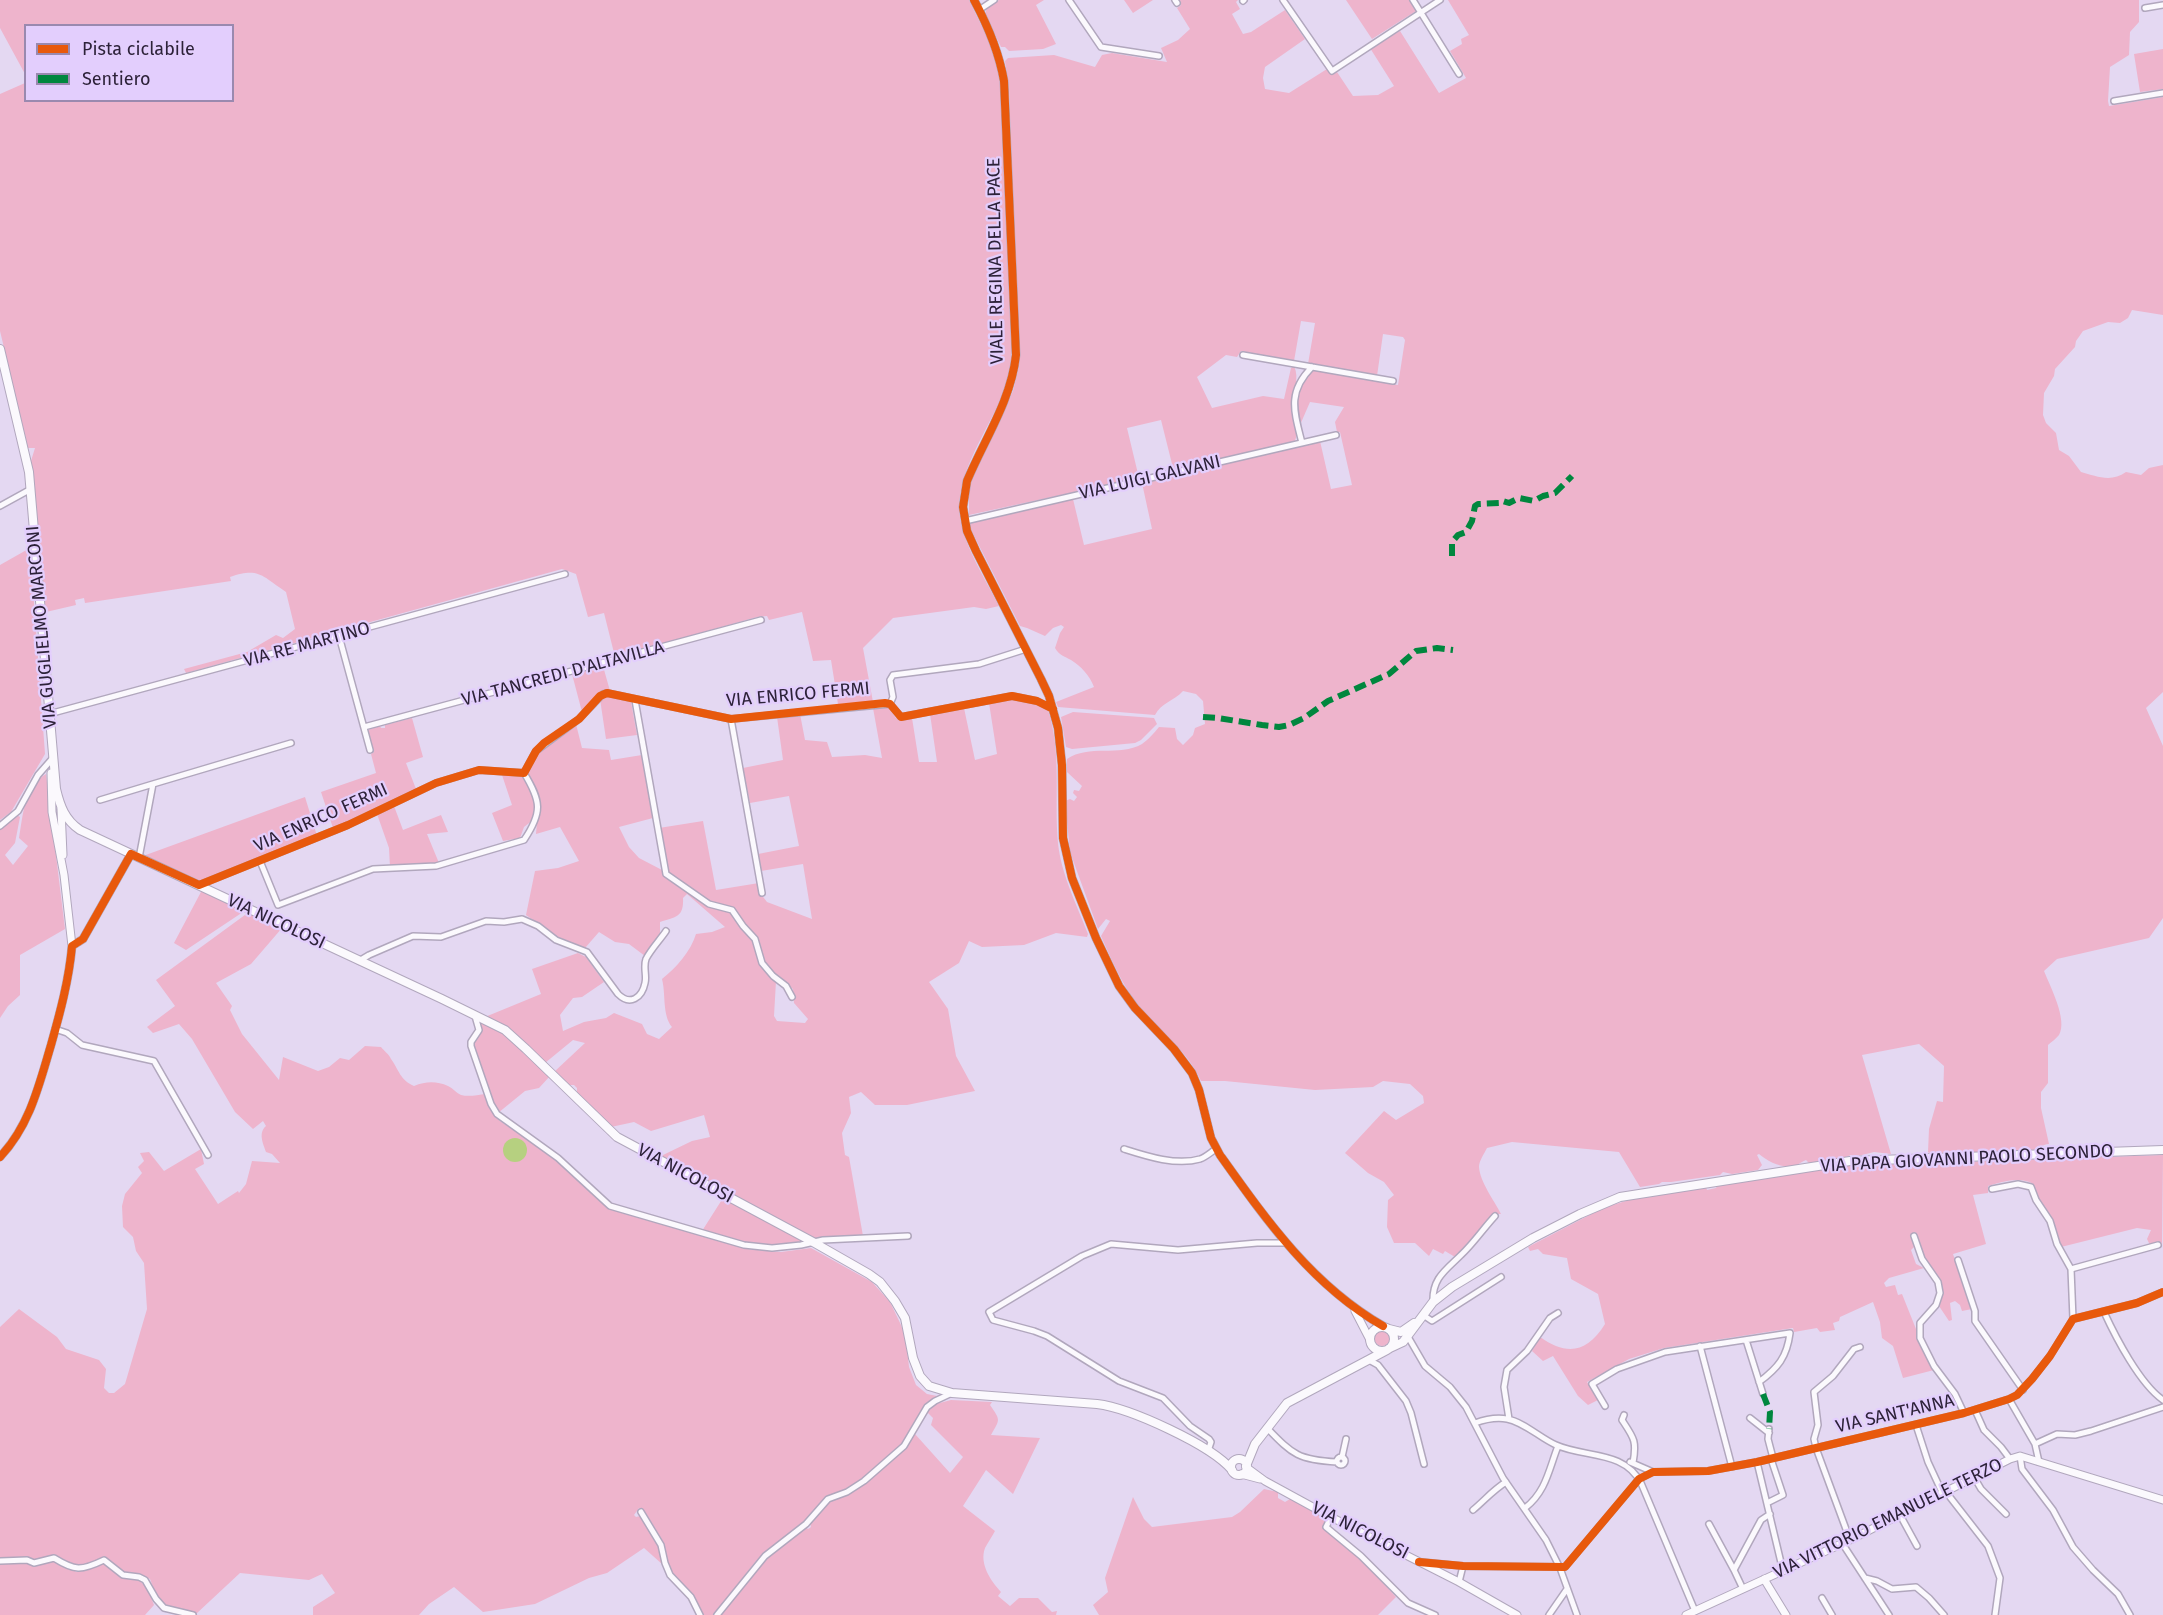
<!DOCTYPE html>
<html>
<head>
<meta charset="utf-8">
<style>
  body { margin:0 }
  #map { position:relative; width:2163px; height:1615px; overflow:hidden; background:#e4d8f2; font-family:"Fira Sans",sans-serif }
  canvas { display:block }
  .legend { position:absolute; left:24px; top:24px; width:210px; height:78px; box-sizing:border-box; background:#e3cefd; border:2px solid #9a89af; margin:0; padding:8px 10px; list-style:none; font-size:18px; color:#2d2239 }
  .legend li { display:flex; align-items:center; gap:12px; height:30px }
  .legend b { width:30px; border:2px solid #9a89af }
</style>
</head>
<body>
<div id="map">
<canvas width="2163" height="1615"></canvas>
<ul class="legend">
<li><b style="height:8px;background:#e8590c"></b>Pista ciclabile</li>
<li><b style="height:8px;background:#00873e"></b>Sentiero</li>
</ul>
</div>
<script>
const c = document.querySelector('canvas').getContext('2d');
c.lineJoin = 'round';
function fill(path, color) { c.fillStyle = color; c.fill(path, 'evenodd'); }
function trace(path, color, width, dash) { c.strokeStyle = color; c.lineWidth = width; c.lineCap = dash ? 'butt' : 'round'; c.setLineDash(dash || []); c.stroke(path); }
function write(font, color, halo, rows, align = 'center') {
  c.font = font + ' "Fira Sans",sans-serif'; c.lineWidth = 4.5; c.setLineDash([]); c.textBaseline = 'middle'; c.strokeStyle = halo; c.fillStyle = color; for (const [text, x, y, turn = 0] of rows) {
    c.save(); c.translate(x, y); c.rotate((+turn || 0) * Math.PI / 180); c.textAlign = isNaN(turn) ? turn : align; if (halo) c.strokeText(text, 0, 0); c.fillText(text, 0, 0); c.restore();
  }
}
const green = new Path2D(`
  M0,0H969L992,47L1001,80L1012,341C1012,358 1010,375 1004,391C989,430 954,474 960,517C965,548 985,578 999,606L986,609L974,607L893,618L863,648L873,702L838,704L831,660L813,661L802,612L769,620L767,616L757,617L615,657L604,613L588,617L576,574L562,569L186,673L184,669L247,652L276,635L283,638L295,629L286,592C262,576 259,567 230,577L231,581L85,603L84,598L75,600L76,605L46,612L31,461L35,448H28L0,331V94L25,83L26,100H232V26H26L25,74L0,28Z
  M999,0H1044L1036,5L1056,44L1043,49L1009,51L1005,47H1001L985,14L987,8Z
  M1124,0H1153L1133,13Z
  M1180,0H1238L1236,2L1240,9L1232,14L1243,34L1251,32L1285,10L1305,39L1265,67L1263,78L1265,89L1289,93L1327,69L1332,75L1337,72L1353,96L1378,95L1394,86L1370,48L1400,31L1439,93L1466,78L1450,51L1462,44L1461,39L1469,35L1448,0H2139V22L2130,32L2129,55L2110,67L2108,101L2109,106L2163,97V315L2132,310L2128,318L2120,323L2108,322L2083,331L2076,341L2075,347L2055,369L2054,376L2044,393L2043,415L2046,423L2056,433L2059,450L2069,456L2081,472C2096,476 2111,483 2126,472L2141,475L2149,468L2163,465V692L2146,708L2163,746V918L2149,938L2057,959L2044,971C2050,986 2068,1020 2059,1035C2056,1039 2051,1042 2048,1045V1083L2041,1092V1108L2049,1144C2042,1144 2039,1150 2031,1150L2028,1148L2020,1150L1958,1153L1950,1151L1948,1153L1930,1154L1928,1152L1929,1129L1937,1101L1943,1102L1944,1066L1919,1044L1862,1055L1891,1154L1874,1152L1854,1157L1851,1155L1843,1158L1809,1163L1806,1160C1803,1161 1800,1163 1797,1165C1785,1170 1768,1162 1759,1154L1757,1155L1762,1165L1758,1170L1732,1174L1723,1172L1720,1175L1671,1182H1662L1659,1184L1640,1187L1619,1152L1512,1142L1487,1148C1484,1154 1479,1161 1479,1167C1480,1182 1494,1200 1501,1214H1494L1455,1257L1445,1251L1443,1254L1433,1249L1429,1256L1415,1243H1394L1387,1227L1388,1200L1394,1195L1384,1182L1368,1173L1345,1153L1384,1111L1396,1120L1424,1103L1423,1096L1410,1084L1383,1081L1373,1087L1315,1090L1225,1081H1201C1187,1050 1160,1032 1139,1006C1122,985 1112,961 1101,936L1110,921L1106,919L1098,929L1070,852L1065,801L1070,799L1074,801L1077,797L1073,793L1074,790L1079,791L1082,786L1067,772V759C1089,744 1119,757 1142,744C1148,740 1154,733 1159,727L1175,728L1177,739L1183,745L1193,735L1195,728L1205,724L1203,701L1196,694L1183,691C1174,701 1161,703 1155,715L1058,707L1056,702L1094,687C1090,676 1081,666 1071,660C1064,656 1060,656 1055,648L1060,633L1064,627L1061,625L1053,628L1045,636L1027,628L1020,626L969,526L972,521L1073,499L1084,545L1152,529L1142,483L1320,441L1331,489L1352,485L1340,432H1337L1335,422L1344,407L1310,402L1300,425C1293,401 1296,387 1313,370L1398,385L1405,340L1403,337L1383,334L1377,376L1308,364L1315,323L1301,321L1294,361L1241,351L1237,357L1226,355L1197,377L1212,408L1263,396L1284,399L1291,368L1294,366C1300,379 1293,391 1292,405C1292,418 1301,430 1294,443L1177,470L1173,468L1161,420L1127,428L1139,478L969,515V492L971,479L1013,391L1019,366L1009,89L1005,61L1008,58L1054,55L1095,67L1102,55L1112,53L1167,62L1161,48L1178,40L1190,29L1177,8L1181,5Z
  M1346,0H1409L1416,11L1372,39Z
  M2163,49V89L2140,92L2134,54Z
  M30,548L45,754L11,812L0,820V565Z
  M603,666L610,691L599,694L582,712L572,674Z
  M608,696L631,702L637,735L606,739L600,699Z
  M1012,699L1035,703L1048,710C1062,753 1054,798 1058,843C1061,874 1077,905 1088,934L1087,937L1056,933L1024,945L982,947L969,941L959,963L929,982L948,1009L956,1056L975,1091L907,1105H875L861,1092L849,1097L851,1113L842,1133L845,1155L849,1157L863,1236L814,1239L660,1158L663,1155L692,1141L710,1137L704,1115L651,1131L634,1122L611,1127L577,1094V1088L574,1085H567L554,1072L585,1043L573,1040L545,1063L510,1030L485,1017L541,994L532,969L578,953L586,957L604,982L582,997L573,998L560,1015L563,1031L584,1022L606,1018L614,1013L642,1024L647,1034L659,1039L672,1027C662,1015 666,994 662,979C676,968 691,951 696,934L712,932L725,927L687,894L683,898C684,917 676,917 660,922V935L645,956L629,944L615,942L599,932L585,948L557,937L526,915L535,871L558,868L579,861L560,827L536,834L539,796L528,773L540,749L576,724L582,748L609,750L611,760L642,755L653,818L619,827L629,847L639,858L662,870L668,878L701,901L709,905L731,911L742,927L753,939L762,965L776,981L774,1016L777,1021L805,1023L808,1019L794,1003L793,989L768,968L761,956L754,934L743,924L733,909L703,898L668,875L659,828L703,821L716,890L759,883L760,893L767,902L812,919L803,864L761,871L758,854L799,846L789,796L750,803L743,768L783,760L777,717L800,714L805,740L827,742L832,757L865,755L882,758L873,708L888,707L896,718H912L919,762H937L930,714L964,708L975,760L997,754L989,703Z
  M1073,712L1154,718L1157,724L1141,740L1135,743L1072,749L1066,747L1061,717Z
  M412,718L423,757L406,763L416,789L333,828L321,792L376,773L371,754L374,752L368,730L380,726L381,728H385V725Z
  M501,772L522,777L536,799L533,820L524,827L520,838L503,841L492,813L512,805Z
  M46,774L65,929L20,955V995L8,1006L0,1018V829L17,815L20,817L15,843L5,855L13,865L28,846L19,838C23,816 24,786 46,774Z
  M305,797L317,836L201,881H197L143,856Z
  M394,806L403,830L441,815L448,832L427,834L439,863L390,867L389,848L377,814Z
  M202,890L246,910L186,950L174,943Z
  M249,912L282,928L251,964L216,983L232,1006L230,1010L242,1034L279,1080L283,1057L318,1071L329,1067L340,1058L349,1060L365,1046L381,1047C384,1051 389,1054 391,1059C399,1070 400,1080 414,1086C426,1081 437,1081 448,1086C453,1088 456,1093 461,1095C469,1097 477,1095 486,1094L500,1121L551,1156L612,1210L746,1249L781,1252L811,1248L872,1282L890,1302L901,1325L906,1339L909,1367L916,1385L927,1394L937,1396L925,1406L901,1445L864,1478L845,1490L825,1498L815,1513L766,1552L756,1561L714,1615H702L670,1570L664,1543L645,1512L639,1508L634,1515L636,1517L640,1516L659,1545L662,1564L644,1548L607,1573L589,1578L535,1604L483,1612L454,1587L429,1604L419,1615H313V1607L335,1593L322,1574L309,1580L240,1573L196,1614L167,1608L156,1595L150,1579L139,1574L124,1573L107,1559L82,1567H74L54,1556L34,1560L26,1558L0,1559V1327L19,1309L57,1337L66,1349L99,1360L106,1369L104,1388L109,1393H114L125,1384L147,1309L144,1263L136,1251L133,1237L123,1227L122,1206L125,1194L142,1173L138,1167L144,1161L140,1153L149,1152L164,1171L201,1149L204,1164L195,1169L218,1204L238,1191L239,1193L246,1184L252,1161L280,1163L272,1154L266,1152C263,1143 258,1133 266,1126L263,1121L253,1129L235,1112L192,1039L179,1024L153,1033L147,1027L175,1006L156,980Z
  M478,1019L504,1033L550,1076L539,1088L525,1091L498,1113C494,1105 472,1049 473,1042C474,1035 477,1027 478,1019Z
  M2163,1155L2162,1246L2161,1242L2150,1245L2147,1239L2151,1230L2137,1228L2061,1247L2053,1222L2039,1200L2033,1184C2021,1176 2001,1182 1988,1186V1193L1973,1195L1986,1244L1953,1254L1972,1309L1962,1311L1960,1305L1955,1301L1950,1303L1952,1320L1949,1321L1939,1306C1949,1282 1935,1277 1925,1259C1920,1251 1919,1240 1915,1232L1911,1236L1914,1247L1911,1250L1916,1264L1924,1268L1889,1278L1884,1283L1886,1287L1895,1285L1898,1295L1902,1294L1916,1329V1338L1934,1370L1903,1378L1893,1346L1882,1338L1880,1322L1873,1302L1840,1317L1839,1321L1833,1323L1835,1330L1820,1332L1817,1328L1794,1332L1793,1328L1664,1348L1629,1359L1587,1382L1598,1400L1588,1405L1578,1396L1553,1356L1543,1361L1532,1351L1540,1337C1567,1356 1587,1353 1605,1324L1598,1294L1571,1279L1567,1258L1543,1254L1538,1249L1530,1251L1528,1247L1603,1208L1629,1200L1706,1187L1707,1190L1716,1188L1717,1186L1844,1166Z
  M723,1198L801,1239L799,1243L771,1246L743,1242L702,1231Z
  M1374 1338a8 8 0 1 1 16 0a8 8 0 1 1-16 0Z
  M951,1400L992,1402L990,1405C1001,1421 1000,1419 991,1435L1040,1438L1013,1494L986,1470L963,1506L995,1531C992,1537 988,1542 985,1548C979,1564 991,1581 1001,1592L998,1596L1010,1606L1019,1598H1038L1052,1612L1057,1611L1056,1615H719L767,1558L806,1527L808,1529L811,1527L810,1523L828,1500L855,1491L864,1484L904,1449L915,1434L950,1473L963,1457L931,1425L933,1418L927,1412L936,1404Z
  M1264,1489L1278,1492V1498L1285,1502L1290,1499L1328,1519L1324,1529L1364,1562L1396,1597L1378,1615H1099L1093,1605L1108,1592L1105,1578L1133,1497L1144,1519L1152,1527L1232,1517L1240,1512Z
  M52,1561L77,1572L103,1563L108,1564L122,1578L139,1580L148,1589L154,1605L145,1615H0V1563Z`);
const water = new Path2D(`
  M503 1150a12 12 0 1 1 24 0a12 12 0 1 1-24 0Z`);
const minor = new Path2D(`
  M1069,0L1101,47L1159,56
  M1175,0L1177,3
  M1283,0L1332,71L1440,0
  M1413,0L1459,74
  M1243,1L1244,0
  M2145,8L2163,5
  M979,10L994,0
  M2114,101L2163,93
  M1243,355L1393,381
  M1302,443C1294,411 1287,392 1312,367
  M0,506L31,489
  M965,521L1336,435
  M339,636L370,750
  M635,700L666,874L709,904L732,910L743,926L755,939L762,963L773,976L786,986L792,997
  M890,704L901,717L1012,696L1037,701L1053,709
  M890,704L893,697L890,680L893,675L979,664L1026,649
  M49,714L565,574
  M731,719L762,893
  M364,727L761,620
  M100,800L153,784
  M0,826L18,811L38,775L52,759
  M139,858L153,784L291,743
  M260,861L278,905L373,869L436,866L524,840C543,812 541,801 524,773
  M199,885L348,825L436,783L479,770L524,773L536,751L579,719L603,694L607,693L731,719L890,704
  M359,961L369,955L413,936L441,937L486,921L504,922L522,919L538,926L556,940L587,952L618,994C630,1006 642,998 645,983C647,976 643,967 646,959C651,949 660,940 666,931
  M475,1016L479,1030L471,1042V1046L491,1104L497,1114L558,1158L610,1206L744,1245L772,1248L801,1245L823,1240L908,1236
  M55,1029L67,1033L82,1045L154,1061L208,1155
  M1124,1149C1146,1156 1176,1166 1200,1159C1206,1157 1211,1152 1216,1149
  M1992,1189L2018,1184L2031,1187L2036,1200L2050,1221L2057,1244L2071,1269L2073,1319
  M1914,1236L1922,1259L1938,1282L1940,1293L1936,1305L1920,1323V1338L1934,1366L1955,1394L1964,1413
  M1958,1260L1975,1311V1321L2023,1390
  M2071,1269L2158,1245
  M1433,1302C1432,1278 1446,1270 1461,1255C1473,1244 1483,1229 1495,1216
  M2104,1312C2116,1338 2140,1384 2163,1400
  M1423,1315L1432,1321L1501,1277
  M1407,1335L1425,1366L1450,1387L1466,1407L1503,1478L1546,1540L1560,1568L1577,1615
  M1746,1340L1763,1394
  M1700,1346L1732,1467
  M1369,1360L1378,1365L1406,1401L1411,1413L1424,1464
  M2009,1399L2035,1444L2039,1462
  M1605,1406L1592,1384L1617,1369L1665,1352L1790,1333C1787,1357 1778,1368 1759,1382
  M1975,1410L1984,1430L2001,1447L2010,1459
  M1624,1415L1622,1420C1634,1438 1637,1441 1633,1463
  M1750,1418L1769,1433
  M1509,1419L1504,1387L1507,1370L1527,1351L1550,1318L1558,1313
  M1475,1423C1486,1419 1495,1417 1507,1419C1524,1422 1540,1438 1556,1445C1585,1458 1624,1450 1641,1483L1695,1611
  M1916,1425L1928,1462L1941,1490L1946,1492L1988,1546L2000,1578L1995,1615
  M1267,1428C1293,1455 1299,1460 1337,1462
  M1769,1429L1768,1439L1773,1458
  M2035,1444L2057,1434L2075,1435L2091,1431L2163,1407
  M1208,1451L1211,1442L1209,1439L1190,1426L1163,1398L1119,1381L1047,1336L1034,1331L993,1320L989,1312L1082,1256L1111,1244L1178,1250L1257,1243H1285
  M2020,1456L2022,1469L2053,1510L2073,1547L2093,1570L2118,1594L2130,1615
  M1337 1461a4 4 0 1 1 8 0a4 4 0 1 1-8 0Z
  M1342,1457L1346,1439
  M1630,1462L1653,1472
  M1757,1462L1783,1571
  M1974,1477L1981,1489L2006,1514
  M1767,1503L1783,1495L1771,1459
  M1525,1508C1546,1492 1549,1469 1558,1446
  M1473,1510C1485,1500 1493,1490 1506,1482
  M641,1512L661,1545L665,1563L670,1575L691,1597L700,1615
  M1900,1515L1917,1546
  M1331,1517L1326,1527L1361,1556L1408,1603L1435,1615
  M1709,1524L1734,1570
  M1850,1540L1816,1448L1814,1439L1818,1425L1814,1392L1833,1376L1854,1349L1860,1347
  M1842,1543L1889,1615
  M0,1561L27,1560L34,1563L54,1558C75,1571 81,1571 104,1560L123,1575L139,1577L145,1580L156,1599L164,1608L193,1615
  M1422,1562L1463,1566L1565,1567L1639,1479L1653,1472L1708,1471L1757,1462L1964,1413L2009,1399L2017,1395L2032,1379L2050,1356L2073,1319L2137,1303L2163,1292
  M1865,1578L1877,1581L1892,1589L1916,1587L1929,1598L1944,1615
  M1459,1582L1463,1566
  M1743,1589L1734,1570L1761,1520L1770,1514
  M1822,1598L1832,1615
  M717,1615L765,1556L806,1524L828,1499L847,1492L864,1481L904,1446L927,1407L935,1401L952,1393
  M1549,1615L1567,1589`);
const tertiary = new Path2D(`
  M974,0C988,26 999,52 1004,81L1016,355C1011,401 984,440 967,481L963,507L967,531L976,551L1041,679L1049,696L1058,728L1062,765L1063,838L1072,878L1096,938L1119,986L1135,1008L1174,1049L1192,1073L1199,1090L1211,1138L1220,1155C1267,1221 1312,1285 1383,1326
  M51,773L52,812L64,875L72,946
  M61,809L63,855
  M0,1157C30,1125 39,1085 51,1045C60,1013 69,980 72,946L83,939L131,854
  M1355,1311L1370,1340
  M1246,1467L1265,1481L1331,1517L1459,1582L1517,1615
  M1241,1474L1260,1479
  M1764,1579L1786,1615
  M1686,1615L1850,1540L2010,1459L2020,1456L2163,1500`);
const secondary = new Path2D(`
  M0,349L29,472L56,789C60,806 65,820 80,830L442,999L505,1030L526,1049L617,1137L813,1242L869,1274L880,1282L895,1301L905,1318L913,1358L920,1376L929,1386L952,1393L1097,1404C1130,1408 1211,1445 1232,1470
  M1370 1339a12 12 0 1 1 24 0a12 12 0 1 1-24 0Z
  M1389,1329L1401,1332L1414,1323
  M1388,1349L1403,1342L1433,1302L1452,1287L1533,1238L1580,1214L1620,1197L1850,1161L2163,1150
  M1231 1467a8 8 0 1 1 16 0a8 8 0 1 1-16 0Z
  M1246,1466L1255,1444L1287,1403L1387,1350`);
const quiet = new Path2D(`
  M1452,556V542L1458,535L1466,532L1472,521L1475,506L1478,504L1501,503L1503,501L1509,503L1519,498L1534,501L1543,496L1555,493L1572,476
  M1203,717L1218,718L1262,725L1279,727L1289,725L1304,718L1328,701L1389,674L1416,651L1437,648L1453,650
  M1763,1394L1770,1412L1769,1429`);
const cycleway = new Path2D(`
  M974,0C988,26 999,52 1004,81L1016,355C1011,401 984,440 967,481L963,507L967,531L976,551L1041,679L1049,696L1058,728L1062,765L1063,838L1072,878L1096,938L1119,986L1135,1008L1174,1049L1192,1073L1199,1090L1211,1138L1220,1155C1267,1221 1312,1285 1383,1326
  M0,1157C30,1125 39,1085 51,1045C60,1013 69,980 72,946L83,939L131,854L199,885L348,825L436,783L479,770L524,773L536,751L544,743L579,719L600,696L607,693L731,719L885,703L890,704L901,717L1012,696L1037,701L1053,709
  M1419,1562L1463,1566L1565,1567L1639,1479L1653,1472L1708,1471L1757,1462L1964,1413L2009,1399L2017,1395L2032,1379L2050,1356L2073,1319L2137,1303L2163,1292`);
const streetNames = [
  ["VIALE REGINA DELLA PACE",996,261,-91],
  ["VIA LUIGI GALVANI",1150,478,-13],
  ["VIA GUGLIELMO MARCONI",42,627,-95],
  ["VIA RE MARTINO",307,645,-15],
  ["VIA TANCREDI D'ALTAVILLA",563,674,-15],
  ["VIA ENRICO FERMI",798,695,-5],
  ["VIA ENRICO FERMI",321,818,-24],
  ["VIA NICOLOSI",276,922,25],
  ["VIA PAPA GIOVANNI PAOLO SECONDO",1967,1159,-3],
  ["VIA NICOLOSI",685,1174,28],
  ["VIA SANT'ANNA",1895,1414,-13],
  ["VIA VITTORIO EMANUELE TERZO",1888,1519,-26],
  ["VIA NICOLOSI",1360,1531,27]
];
fill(green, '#eeb4cc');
fill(water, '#b6d080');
trace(minor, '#b1a7bd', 8);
trace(tertiary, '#b1a7bd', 9);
trace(secondary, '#b1a7bd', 10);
trace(minor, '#fbf9fd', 5);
trace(tertiary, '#fbf9fd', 7);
trace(secondary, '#fbf9fd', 8);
trace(quiet, '#00873e', 6, [12, 6]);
trace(cycleway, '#e8590c', 8);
write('18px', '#2d2239', '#e3cefd', streetNames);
</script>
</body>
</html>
